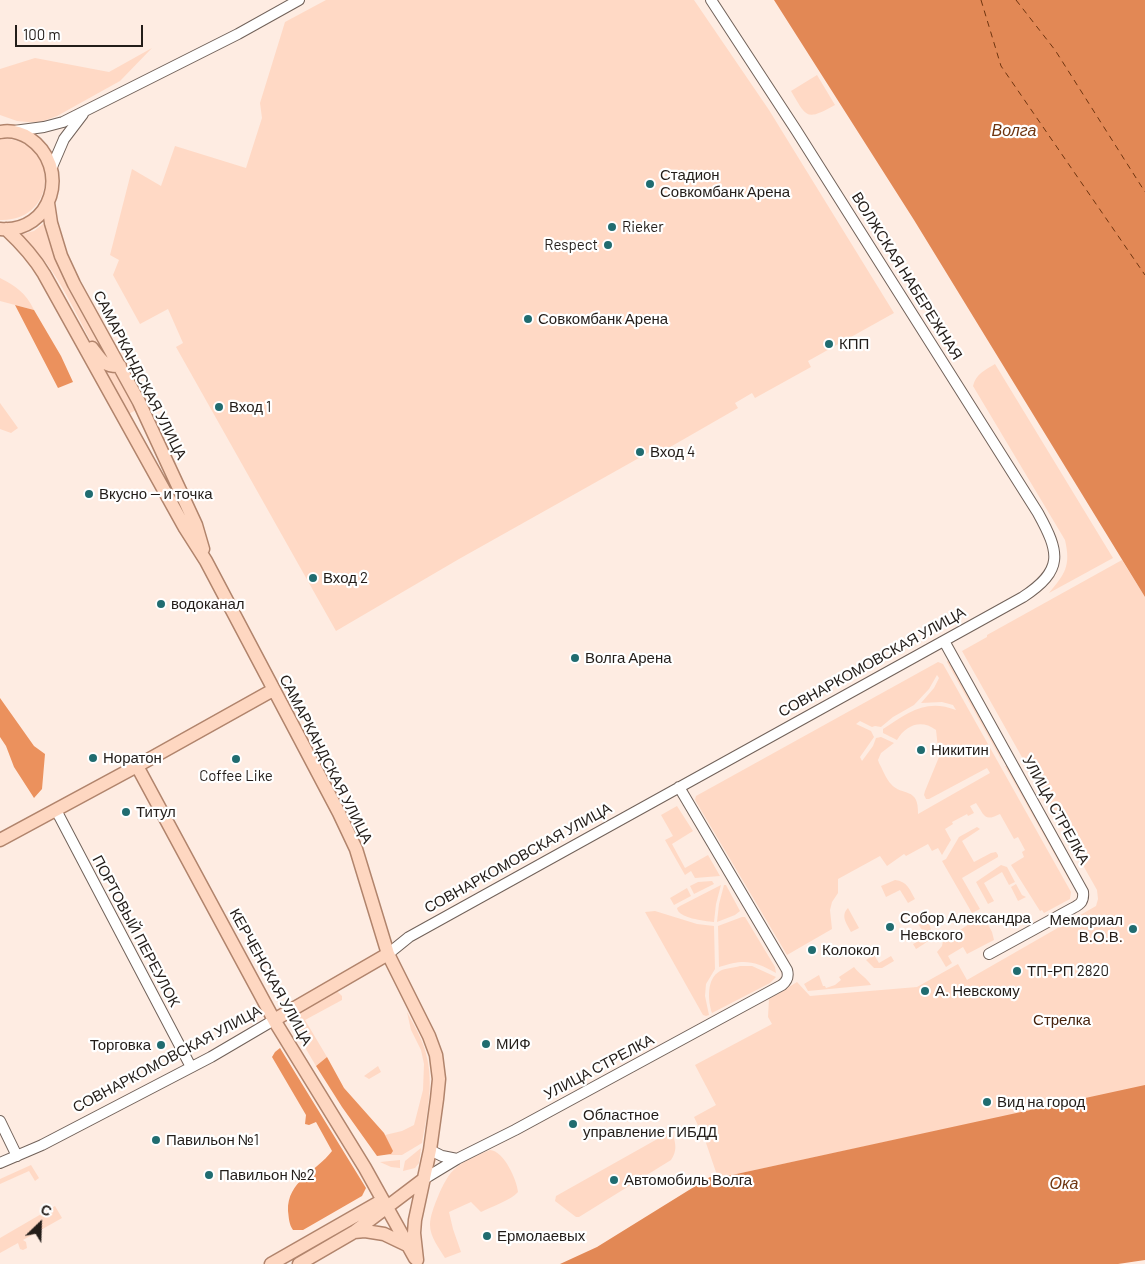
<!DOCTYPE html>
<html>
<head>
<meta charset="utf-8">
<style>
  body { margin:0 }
  #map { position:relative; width:1145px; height:1264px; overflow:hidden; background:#feece2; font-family:Barlow,sans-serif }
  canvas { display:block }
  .north { position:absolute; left:15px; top:1199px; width:50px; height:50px; -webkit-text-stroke:4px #fff; paint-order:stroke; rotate:24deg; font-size:14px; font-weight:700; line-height:20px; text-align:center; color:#231d19 }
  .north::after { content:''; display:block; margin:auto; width:18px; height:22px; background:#231d19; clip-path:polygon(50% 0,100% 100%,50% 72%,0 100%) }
  .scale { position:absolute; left:15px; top:25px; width:128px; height:22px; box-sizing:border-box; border:2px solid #231d19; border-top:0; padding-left:6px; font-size:15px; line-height:18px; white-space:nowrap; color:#231d19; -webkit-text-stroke:4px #fff; paint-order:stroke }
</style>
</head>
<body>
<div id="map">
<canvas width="1145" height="1264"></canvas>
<div class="north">С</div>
<div class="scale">100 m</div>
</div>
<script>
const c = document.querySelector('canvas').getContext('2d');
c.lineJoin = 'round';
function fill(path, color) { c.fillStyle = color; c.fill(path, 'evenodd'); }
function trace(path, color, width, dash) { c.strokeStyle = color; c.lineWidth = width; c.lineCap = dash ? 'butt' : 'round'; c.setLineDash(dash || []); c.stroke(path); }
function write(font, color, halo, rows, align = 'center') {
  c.font = font + ' Barlow,sans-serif'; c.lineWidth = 4.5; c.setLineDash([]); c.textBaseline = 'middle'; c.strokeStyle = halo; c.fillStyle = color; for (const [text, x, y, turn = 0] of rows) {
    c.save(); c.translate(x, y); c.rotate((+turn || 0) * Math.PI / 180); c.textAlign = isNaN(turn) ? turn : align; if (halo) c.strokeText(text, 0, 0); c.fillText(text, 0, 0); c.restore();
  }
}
const green = new Path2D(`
  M326,0H694L769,110L894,313L808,361L811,367L755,398L752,393L735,403L738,408L658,454L655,449L459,559L336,631L176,347L183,343L168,309L140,324L113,275L119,260L110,255L132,169L161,186L175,146L246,168L262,118L260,103L285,22Z
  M152,48L120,81L57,116L38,123L17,121L0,115V69L35,58L109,72Z
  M817,75L835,105C806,121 807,118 791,91Z
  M0,138C61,139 59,222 0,220Z
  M44,223C53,269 85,314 107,354L103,355L95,349C73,310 55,262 19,235L34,231Z
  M0,278C16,286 26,293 34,310L0,301Z
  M995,364L1113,558L1049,593C1065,574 1071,566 1065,540L973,386C976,374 985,370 995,364Z
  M103,372L118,373L136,410L127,415Z
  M0,403L18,428L11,433L0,429Z
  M1122,560L1145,597V1086L718,1178L705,1140L694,1117L716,1105L695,1065L772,1024L768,1017L769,999L797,982L810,996L917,987L958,964L967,980L1096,906L1098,899L1097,890L962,651L987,637V635Z
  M949,658L1003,756L1001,759L947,662Z
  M938,662L943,664L1071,892L1070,899L1044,913L1042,910L1040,911L1011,865L1024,857L1022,852L1025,850L1018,837L1014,839L1000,814C984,822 985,816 976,803L970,806L974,813L968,816L967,814L952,822L953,824L945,829L951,840L942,855L938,848L932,851L928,844L906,856L904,854L887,866L880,856L838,879V893L832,902L830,910L832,929L787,955L695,800L696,796ZM937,675L939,678L934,688L921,703L942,702L953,705L956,710C926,698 907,713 883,729V733L897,740C906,725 921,719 936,730L939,757L925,791L924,795L926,799H929L987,768L990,773L918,814C919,786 902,797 891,784C886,779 883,770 879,763L878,760L881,753L894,743L881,737L876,738L873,746L862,761L860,757L874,737L871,731L856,724L860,721L872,727L875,726L881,727L893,717L914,705L929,689Z
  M1005,766H1007L1072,878L1069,880Z
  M677,806L693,831L672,844L685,868L708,855L720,876L695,878L691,871L685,875L665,840L673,836L661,815Z
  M977,827L980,829L962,841L974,862L991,853L996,852L998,855V857L962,878L980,909L972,913L942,861L946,859L959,837Z
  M1001,865L1007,867L1015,882L1009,885L1002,872L984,883L994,901L988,904L976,882Z
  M895,880C907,881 910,890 915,899L908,903L900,890L886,897L881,886Z
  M712,881L714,884L694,894L690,886L698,882Z
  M1016,884L1022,895L1026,897L1018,901L1011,887Z
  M721,885L716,904L714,922C704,921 678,918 677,908L680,906Z
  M724,885H726L740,911L735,915L717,922L719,904Z
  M687,888L691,896L674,905L670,898Z
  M848,908L859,928L851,932C847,924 840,916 848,908Z
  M655,911L697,924L714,926L715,969L706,984L705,996L709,1015L706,1016L703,1015L645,912Z
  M742,917H745L775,967L776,973C754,960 743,959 719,967L718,926Z
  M984,917L992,932L994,940L967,954L963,947L948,956L952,963L946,967L937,952L942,946L943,941L974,921Z
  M927,920C936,937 931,940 916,949L913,944L926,937L919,925Z
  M874,955L879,963L891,956L894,961L882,968H874L866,960Z
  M740,966H752L776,977L770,983L712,1013C708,1001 706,979 720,971C725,968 733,968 740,966Z
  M854,967C859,974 867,978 871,985L808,991L804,984L819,975L823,986H825L826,988L835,985L841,980L839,977Z
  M336,990L342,996V1000L305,1020L327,1057L316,1066L293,1027L292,1022L296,1013Z
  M407,1012C413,1023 420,1035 424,1047C435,1079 428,1110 422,1143L402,1155H389L391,1154L385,1135L402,1131L414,1125L423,1090L424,1064L421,1050L411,1030Z
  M378,1066L381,1072L369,1079L364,1076Z
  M668,1133L673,1135C676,1145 677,1151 671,1160L579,1217H576L555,1201L556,1196Z
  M421,1148L419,1163L415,1168L403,1171L405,1161Z
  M490,1150C504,1151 517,1180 518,1192C511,1200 493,1206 481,1212L471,1202L449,1212L453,1229L461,1252L445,1258C439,1248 430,1237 430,1225C430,1217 434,1206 437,1199C450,1167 458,1163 490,1150Z
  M400,1160V1168L391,1167L380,1162Z
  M31,1165L39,1178L35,1181L29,1171L0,1184V1179Z
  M55,1206L62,1218L23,1240L26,1242L27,1248L23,1250L20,1249L18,1243L0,1253V1238Z`);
const forest = new Path2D(`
  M15,305L34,310L61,356L73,382L58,388Z
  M0,698L34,746L45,754L42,789L34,798L14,767L6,746L0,737Z
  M280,1048L366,1188L362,1196L303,1230H293C289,1224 289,1219 288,1211C287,1181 316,1172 332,1151L316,1122L309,1125L305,1124L306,1115L272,1057L275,1052Z
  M327,1057L344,1088L384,1133L393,1151L391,1154L377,1156L342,1107L316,1066Z`);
const water = new Path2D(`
  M774,0H1145V597L914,220Z
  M1145,1085V1260L1118,1264H560L597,1247L710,1177L718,1178Z`);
const ferry = new Path2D(`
  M981,0L1001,66L1145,275
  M1016,0L1055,50L1145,192`);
const minor = new Path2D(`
  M14,131L44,127L63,122L238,34L299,0
  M52,167L64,139L83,114
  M944,641L1083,892C1084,901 1081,904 1073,908L989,954
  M56,810L191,1067
  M388,954L409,937L1023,597C1064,570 1060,553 1038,513L796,130L711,0
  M0,1121L17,1156
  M430,1150L442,1156L457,1159
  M0,1163L42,1145L211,1057L274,1020
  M424,1179L457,1159L515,1130L782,985C787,981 789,977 787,970L679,787`);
const major = new Path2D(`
  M0,132C10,130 21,133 29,138C72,167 52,234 0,229
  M48,203L51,223L61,256L74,284L139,402L196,525L203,549
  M6,229C21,243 34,257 44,274L185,528L206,561L339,813L356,849L388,954L429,1036L436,1055L439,1079L437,1099L430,1150L415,1220L414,1233L417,1260
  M92,348C101,360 104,367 120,366
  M137,766L274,1020L365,1168L415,1258
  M0,840L137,766L273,690
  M274,1020L388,954
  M354,1232L424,1179
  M271,1264L383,1200
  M299,1264L354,1232L365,1231L384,1234L407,1245`);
const markers = [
  [650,184,5,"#206c70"],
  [612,227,5,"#206c70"],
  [608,245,5,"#206c70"],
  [528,319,5,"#206c70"],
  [829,344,5,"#206c70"],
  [219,407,5,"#206c70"],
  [640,452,5,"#206c70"],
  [89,494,5,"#206c70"],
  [313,578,5,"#206c70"],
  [161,604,5,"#206c70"],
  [575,658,5,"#206c70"],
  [921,750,5,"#206c70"],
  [93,758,5,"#206c70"],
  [236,759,5,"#206c70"],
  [126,812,5,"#206c70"],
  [890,927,5,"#206c70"],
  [1133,929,5,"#206c70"],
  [812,950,5,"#206c70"],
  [1017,971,5,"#206c70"],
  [925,991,5,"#206c70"],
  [486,1044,5,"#206c70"],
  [161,1045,5,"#206c70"],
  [987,1102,5,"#206c70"],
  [573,1124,5,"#206c70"],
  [156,1140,5,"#206c70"],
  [209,1175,5,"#206c70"],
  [614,1180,5,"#206c70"],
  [487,1236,5,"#206c70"]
];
const poiNames = [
  ["Стадион",660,175],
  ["Совкомбанк Арена",660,192],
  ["Rieker",622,227],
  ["Respect",598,245,"right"],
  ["Совкомбанк Арена",538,319],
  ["КПП",839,344],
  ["Вход 1",229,407],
  ["Вход 4",650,452],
  ["Вкусно — и точка",99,494],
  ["Вход 2",323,578],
  ["водоканал",171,604],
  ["Волга Арена",585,658],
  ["Никитин",931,750],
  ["Норатон",103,758],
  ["Coffee Like",236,776,"center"],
  ["Титул",136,812],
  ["Собор Александра",900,918],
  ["Невского",900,935],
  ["Мемориал",1123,920,"right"],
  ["В.О.В.",1123,937,"right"],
  ["Колокол",822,950],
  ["ТП-РП 2820",1027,971],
  ["А. Невскому",935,991],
  ["МИФ",496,1044],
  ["Торговка",151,1045,"right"],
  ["Вид на город",997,1102],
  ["Областное",583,1115],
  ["управление ГИБДД",583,1132],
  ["Павильон №1",166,1140],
  ["Павильон №2",219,1175],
  ["Автомобиль Волга",624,1180],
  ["Ермолаевых",497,1236]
];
const streetNames = [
  ["ВОЛЖСКАЯ НАБЕРЕЖНАЯ",907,276,58],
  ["САМАРКАНДСКАЯ УЛИЦА",140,375,63],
  ["СОВНАРКОМОВСКАЯ УЛИЦА",872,662,-29],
  ["САМАРКАНДСКАЯ УЛИЦА",326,759,63],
  ["УЛИЦА СТРЕЛКА",1056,810,61],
  ["СОВНАРКОМОВСКАЯ УЛИЦА",518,858,-29],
  ["ПОРТОВЫЙ ПЕРЕУЛОК",136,931,62],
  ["КЕРЧЕНСКАЯ УЛИЦА",271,977,61],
  ["СОВНАРКОМОВСКАЯ УЛИЦА",167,1059,-28],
  ["УЛИЦА СТРЕЛКА",599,1067,-28]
];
const parkNames = [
  ["Стрелка",1062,1020]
];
const waterNames = [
  ["Волга",1014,131],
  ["Ока",1064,1184]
];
fill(green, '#ffd9c5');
fill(forest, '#eb915d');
fill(water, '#e28855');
trace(ferry, '#6f3510', 1, [6, 5]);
trace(minor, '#71625a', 12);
trace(major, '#b1846c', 15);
trace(minor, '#fff', 10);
trace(major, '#fed7c1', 12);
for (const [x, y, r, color] of markers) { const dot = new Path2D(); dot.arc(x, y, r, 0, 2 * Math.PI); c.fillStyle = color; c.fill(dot); trace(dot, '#fff', 2); }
write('15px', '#231d19', '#fff', poiNames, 'left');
write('15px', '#231d19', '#fff', streetNames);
write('15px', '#47230e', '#fff', parkNames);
write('italic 16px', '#6f3510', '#fff', waterNames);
</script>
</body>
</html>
